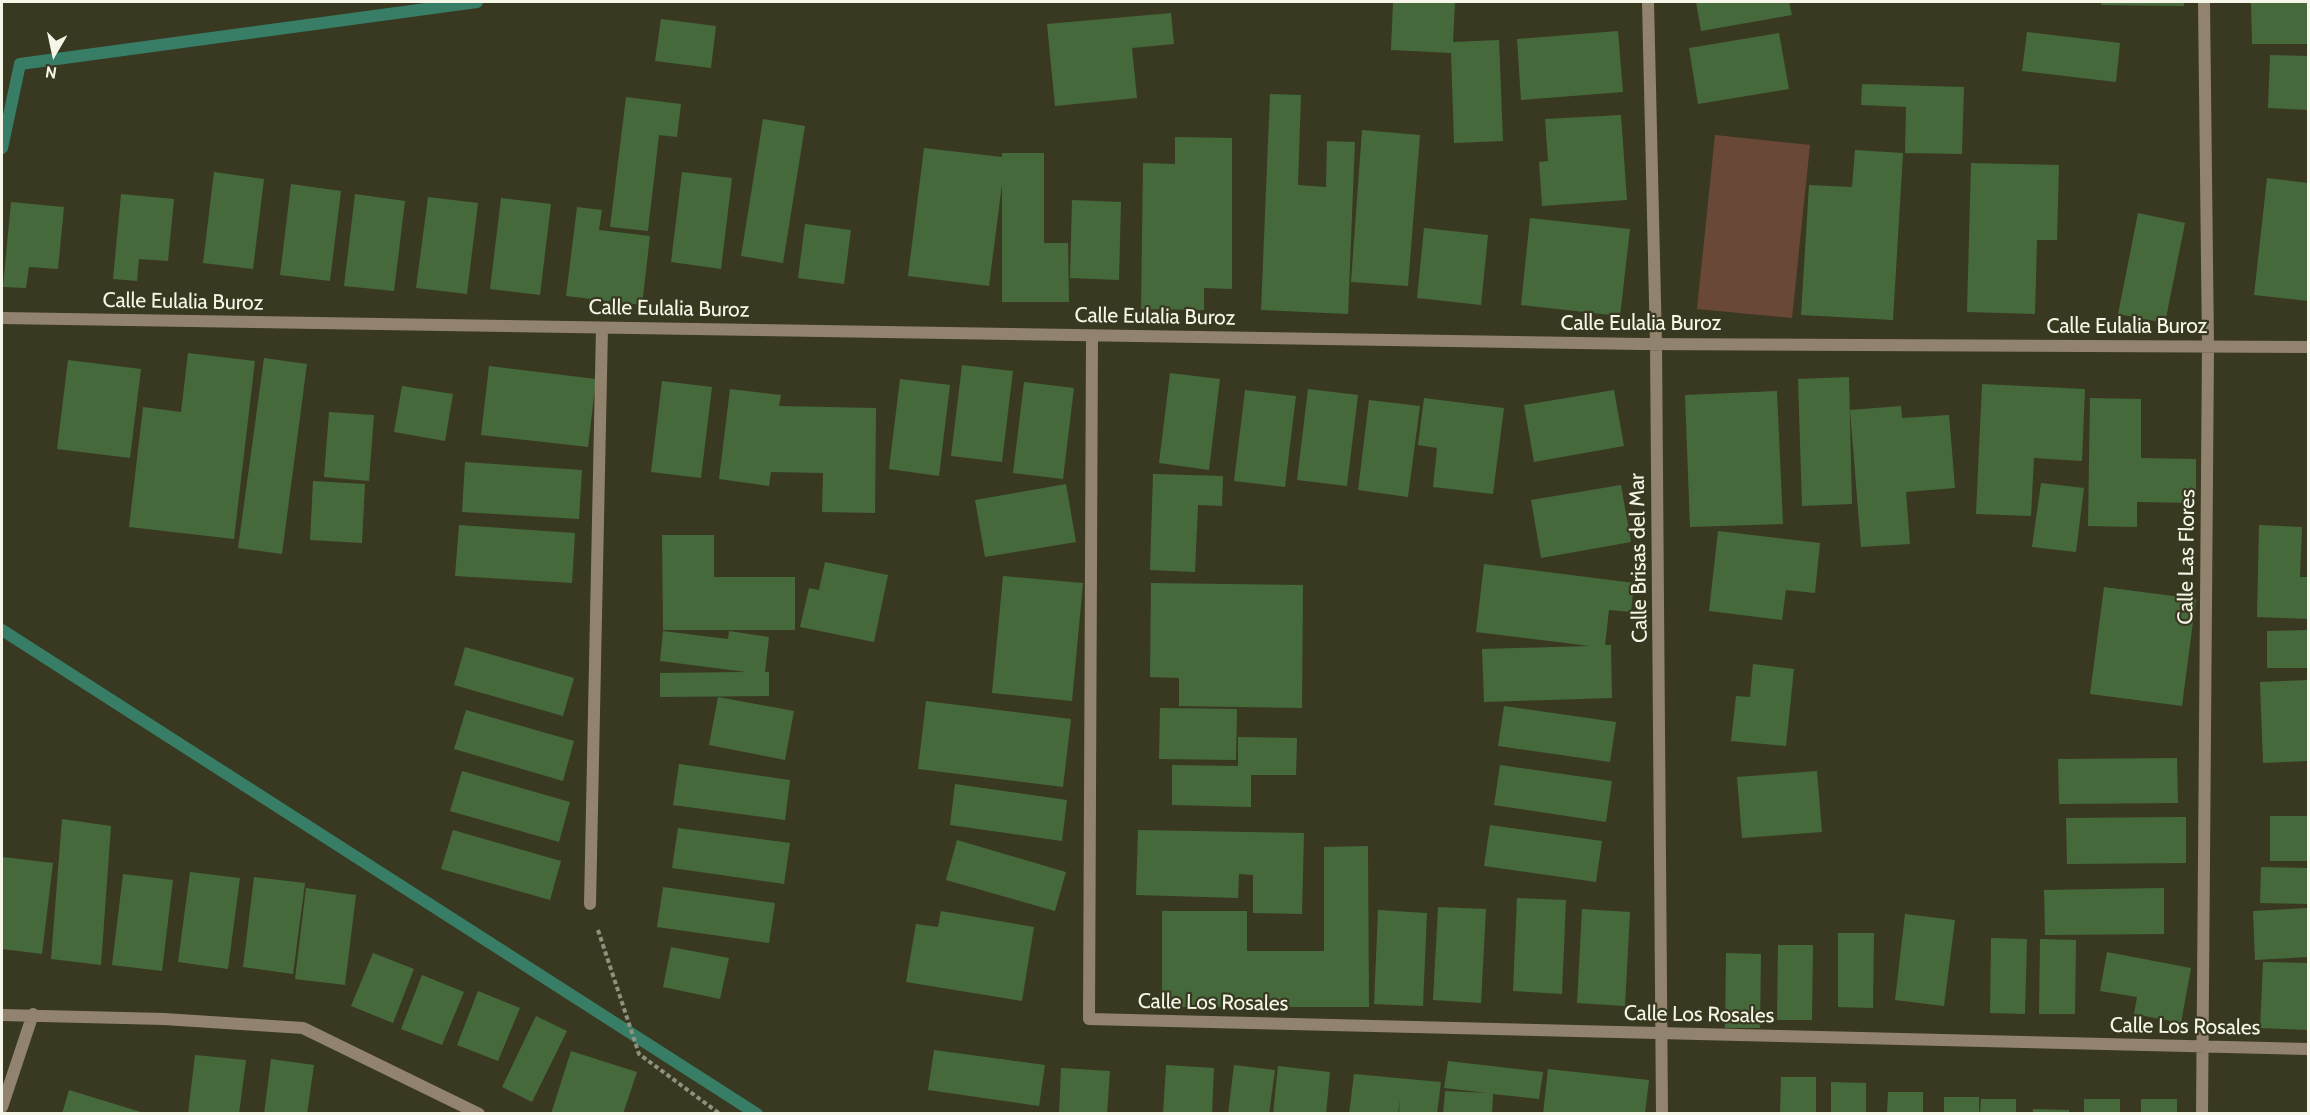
<!DOCTYPE html>
<html>
<head>
<meta charset="utf-8">
<style>
  body { margin:0 }
  #map { position:relative; width:2310px; height:1115px; overflow:hidden; background:#393921; font-family:Cabin,sans-serif }
  canvas { display:block }
  .frame { position:absolute; inset:0; border:3px solid #f6f6e8; pointer-events:none }
  .north { position:absolute; left:24px; top:24px; width:60px; height:60px; -webkit-text-stroke:4px #393921; paint-order:stroke; rotate:189deg; font-size:16px; font-weight:700; line-height:24px; text-align:center; color:#f6f6e8 }
  .north::after { content:''; display:block; margin:auto; width:21px; height:27px; background:#f6f6e8; clip-path:polygon(50% 0,100% 100%,50% 72%,0 100%) }
</style>
</head>
<body>
<div id="map">
<canvas width="2310" height="1115"></canvas>
<div class="frame"></div>
<div class="north">N</div>
</div>
<script>
const c = document.querySelector('canvas').getContext('2d');
c.lineJoin = 'round';
function fill(path, color) { c.fillStyle = color; c.fill(path, 'evenodd'); }
function trace(path, color, width, dash) { c.strokeStyle = color; c.lineWidth = width; c.lineCap = dash ? 'butt' : 'round'; c.setLineDash(dash || []); c.stroke(path); }
function write(font, color, halo, rows, align = 'center') {
  c.font = font + ' Cabin,sans-serif'; c.lineWidth = 4.5; c.setLineDash([]); c.textBaseline = 'middle'; c.strokeStyle = halo; c.fillStyle = color; for (const [text, x, y, turn = 0] of rows) {
    c.save(); c.translate(x, y); c.rotate((+turn || 0) * Math.PI / 180); c.textAlign = isNaN(turn) ? turn : align; if (halo) c.strokeText(text, 0, 0); c.fillText(text, 0, 0); c.restore();
  }
}
const green = new Path2D(`
  M1715,135L1810,145L1792,318L1697,309Z`);
const stream = new Path2D(`
  M2,148L20,64L477,2
  M2,630L757,1114`);
const building = new Path2D(`
  M1393,2H1455L1453,42L1499,40L1503,141L1454,143L1451,53L1391,50Z
  M1696,2H1789L1792,15L1701,31Z
  M2101,2H2184V6L2101,5Z
  M2251,2H2308V44H2252Z
  M1171,13L1174,44L1132,48L1137,98L1055,106L1047,24Z
  M661,19L716,26L711,68L655,61Z
  M1618,31L1623,92L1521,100L1517,39Z
  M2027,32L2120,43L2116,82L2022,71Z
  M1779,33L1789,89L1698,104L1689,48Z
  M2270,55L2308,56V110L2268,108Z
  M1862,84L1964,87L1962,154L1905,153L1906,107L1861,105Z
  M1270,94L1301,95L1298,185L1326,187L1327,141L1355,142L1348,314L1261,310Z
  M626,97L681,104L677,137L659,135L648,231L610,227Z
  M1621,115L1627,200L1542,206L1539,162L1548,161L1545,119Z
  M763,119L805,126L783,263L741,256Z
  M1362,130L1420,135L1408,286L1351,282Z
  M1175,137L1232,138V289L1204,288V310L1141,309L1143,163L1175,164Z
  M924,148L1002,157V153H1044V243H1068L1069,302H1002V184L989,286L908,276Z
  M1855,150L1903,153L1893,320L1801,315L1809,185L1852,187Z
  M1971,163L2059,165L2057,240H2037L2035,314L1967,312Z
  M214,172L264,179L253,269L203,263Z
  M682,172L732,178L721,269L671,262Z
  M2267,178L2308,183V301L2254,295Z
  M291,184L341,191L330,281L280,275Z
  M121,194L174,199L168,261L139,259L137,281L113,279Z
  M355,194L405,201L394,291L344,286Z
  M428,197L478,203L467,294L416,288Z
  M501,198L551,204L540,295L490,289Z
  M1072,200L1121,202L1119,280L1070,278Z
  M11,202L64,207L58,269L29,267L26,288L3,287Z
  M577,207L602,210L599,230L650,236L642,305L566,296Z
  M2138,213L2185,223L2165,323L2118,314Z
  M1530,218L1630,229L1620,316L1521,305Z
  M805,224L851,230L844,284L798,278Z
  M1424,228L1488,235L1481,305L1417,298Z
  M188,353L255,361L234,539L129,527L143,407L181,412Z
  M264,358L307,364L282,554L238,548Z
  M68,360L141,369L130,458L57,449Z
  M962,365L1013,371L1002,462L951,456Z
  M489,366L596,379L588,447L481,435Z
  M1170,373L1220,379L1209,470L1159,463Z
  M1849,377L1852,504L1802,506L1798,379Z
  M900,379L950,385L939,476L889,469Z
  M662,381L712,387L701,478L651,472Z
  M1024,382L1074,388L1063,479L1013,473Z
  M1982,384L2085,389L2082,461L2034,458L2031,516L1976,514Z
  M402,386L453,394L445,441L394,432Z
  M730,389L781,395L779,406L876,408L875,513L822,512L823,473L771,472L769,486L719,479Z
  M1308,389L1358,395L1347,486L1297,480Z
  M1245,390L1296,396L1285,487L1234,481Z
  M1614,390L1624,446L1534,462L1524,405Z
  M1777,391L1783,524L1690,527L1685,395Z
  M1424,398L1504,408L1493,494L1433,487L1437,448L1418,445Z
  M2090,398L2141,399V458L2196,459V503L2137,502V527L2088,526Z
  M1369,400L1420,406L1408,497L1358,490Z
  M1901,406L1902,418L1949,415L1955,488L1906,492L1910,544L1861,547L1850,410Z
  M329,412L374,415L369,481L324,477Z
  M465,462L582,470L579,519L462,512Z
  M1153,474L1223,476L1222,506L1198,505L1195,572L1150,570Z
  M313,481L365,484L362,543L310,540Z
  M2041,483L2084,488L2076,552L2032,547Z
  M1066,484L1076,542L985,557L975,500Z
  M1621,485L1631,542L1541,558L1531,500Z
  M459,525L575,533L572,583L455,576Z
  M2259,525L2302,527L2300,577H2308V619L2257,617Z
  M1718,531L1820,543L1815,593L1786,590L1782,620L1709,611Z
  M662,535H714V577H795V630H663Z
  M825,562L888,575L874,642L800,627L809,588L819,590Z
  M1484,564L1634,583L1631,612L1609,610L1605,645H1611L1612,698L1484,702L1482,649L1590,646L1476,632Z
  M1003,576L1083,583L1072,701L992,693Z
  M1151,583L1303,585L1302,708L1179,706V678L1150,677Z
  M2104,587L2196,599L2182,706L2090,694Z
  M2308,630V668H2267V631Z
  M663,631L728,639L729,631L769,637L765,672H769V696L660,697V673L746,672L660,661Z
  M465,647L574,678L563,716L454,685Z
  M1753,664L1794,669L1786,746L1731,741L1736,696L1750,697Z
  M2308,680V761L2263,763L2260,682Z
  M718,697L794,711L785,760L709,745Z
  M926,701L1071,719L1063,787L918,769Z
  M1504,706L1616,722L1610,762L1498,746Z
  M1160,708L1237,709L1236,760L1159,759Z
  M466,710L574,741L563,781L454,749Z
  M1238,737L1297,738L1296,775H1251V807L1172,805V765L1238,766Z
  M2177,758L2178,803L2059,804L2058,759Z
  M679,764L790,780L785,820L673,805Z
  M1500,765L1612,781L1606,822L1494,805Z
  M462,771L570,802L559,842L450,811Z
  M1817,771L1822,832L1742,838L1737,777Z
  M955,784L1067,800L1062,841L950,825Z
  M2270,816H2308V861H2270Z
  M2186,817V863L2067,864L2066,818Z
  M62,819L111,826L101,965L51,959Z
  M1490,825L1602,841L1596,882L1484,866Z
  M678,828L790,843L784,884L672,868Z
  M453,830L561,861L550,900L441,869Z
  M1138,830L1304,833L1302,914L1253,913V875L1239,874L1238,898L1136,895Z
  M957,840L1066,872L1055,911L946,880Z
  M1368,846L1369,1007H1162V911H1247V951H1324V847Z
  M3,857L53,863L42,954L2,949Z
  M2261,867L2308,868V904L2260,903Z
  M190,872L240,878L228,969L178,962Z
  M123,874L173,880L162,971L112,965Z
  M254,877L305,883L293,974L243,967Z
  M663,887L775,903L769,943L657,927Z
  M306,888L356,895L345,985L295,979Z
  M2164,888V934L2045,935L2044,890Z
  M1517,898L1566,900L1562,994L1513,991Z
  M1438,907L1486,909L1481,1003L1433,1000Z
  M2308,908V957L2255,960L2253,911Z
  M1582,909L1630,912L1625,1006L1577,1003Z
  M1378,910L1427,913L1423,1006L1374,1004Z
  M941,911L1034,927L1022,1001L906,982L916,924L938,927Z
  M1905,914L1955,920L1944,1006L1895,1000Z
  M1838,933H1874L1873,1008L1838,1007Z
  M1991,938L2027,939L2025,1014L1990,1013Z
  M2040,939L2076,940L2075,1014H2039Z
  M1778,945H1813L1812,1020H1777Z
  M671,947L729,958L720,999L663,987Z
  M2107,952L2191,968L2181,1023L2134,1014L2137,997L2100,991Z
  M373,953L414,969L393,1023L351,1006Z
  M1726,953L1761,954L1760,1028H1725Z
  M2263,962L2308,963V1030L2260,1028Z
  M422,975L464,992L442,1045L401,1029Z
  M478,991L520,1008L498,1061L457,1045Z
  M536,1016L567,1031L532,1102L502,1087Z
  M934,1050L1045,1065L1039,1106L928,1090Z
  M571,1051L637,1072L623,1114H551Z
  M195,1055L246,1060L239,1114H188Z
  M271,1059L314,1065L307,1114H264Z
  M1448,1061L1543,1072L1539,1099L1493,1094L1492,1114H1443L1445,1091L1488,1093L1444,1088Z
  M1166,1065L1214,1068L1212,1114H1163Z
  M1234,1065L1275,1070L1269,1114H1228Z
  M1278,1066L1330,1072L1326,1114H1273Z
  M1061,1068L1110,1071L1107,1114H1059Z
  M1548,1069L1649,1080L1645,1114H1543Z
  M1354,1074L1441,1082L1437,1114H1399L1400,1099L1398,1114H1349Z
  M1781,1077H1816V1114H1780Z
  M1831,1082L1866,1083V1114H1831Z
  M69,1090L144,1113V1114H62Z
  M1888,1092H1923V1114H1887Z
  M1944,1097H1979V1114H1944Z
  M1981,1099H2016V1114H1980Z
  M2084,1099H2120V1114H2084Z
  M2141,1099H2177V1114H2141Z
  M2033,1109L2069,1110V1114H2033Z`);
const path = new Path2D(`
  M598,930L639,1054L720,1114`);
const minor = new Path2D(`
  M1648,2L1656,344L1662,1114
  M2,318L1641,344L2308,347
  M1092,336L1089,1019L2308,1049
  M590,904L602,328
  M2,1015L164,1019L303,1028L479,1114
  M2,1107L33,1014
  M2202,1114L2208,347L2204,2`);
const streetNames = [
  ["Calle Eulalia Buroz",183,302,1],
  ["Calle Eulalia Buroz",669,309,1],
  ["Calle Eulalia Buroz",1155,317,1],
  ["Calle Eulalia Buroz",1641,324],
  ["Calle Eulalia Buroz",2127,327],
  ["Calle Las Flores",2187,557,-89],
  ["Calle Brisas del Mar",1639,558,-91],
  ["Calle Los Rosales",1213,1003,1],
  ["Calle Los Rosales",1699,1015,1],
  ["Calle Los Rosales",2185,1027,1]
];
fill(green, '#6a4837');
trace(stream, '#387e67', 12);
fill(building, '#46693c');
trace(path, '#91917e', 4, [4.5, 3]);
trace(minor, '#92836e', 12);
write('21px', '#f6f6e8', '#393921', streetNames);
</script>
</body>
</html>
